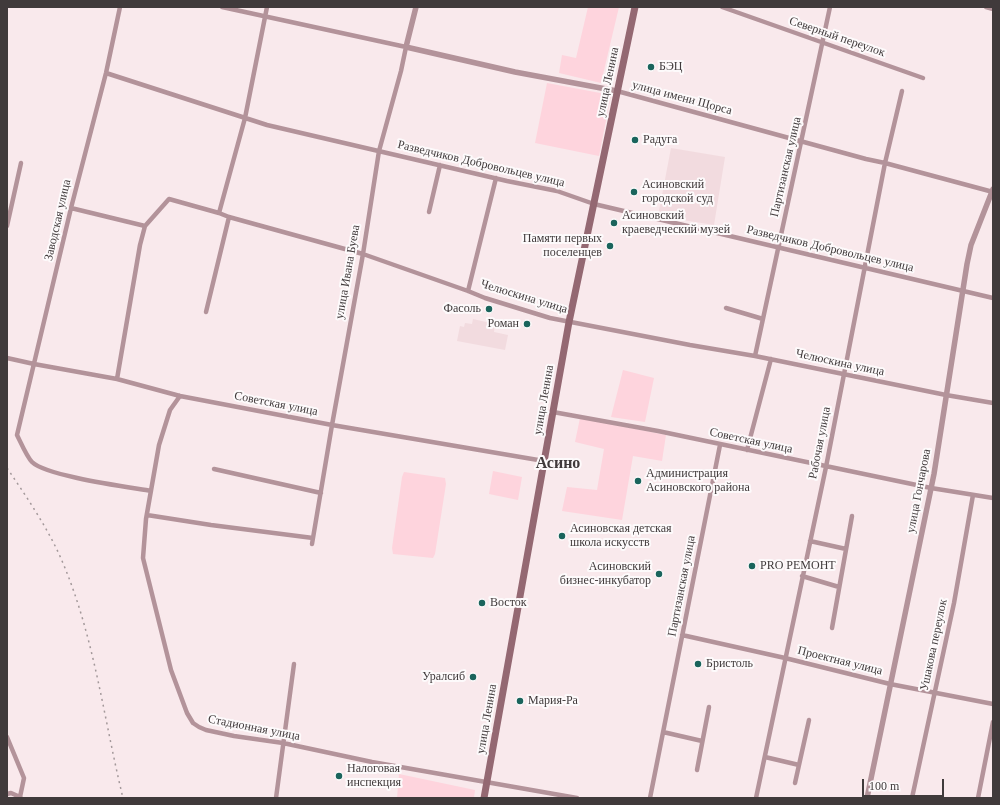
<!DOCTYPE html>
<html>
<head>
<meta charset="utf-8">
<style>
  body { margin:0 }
  #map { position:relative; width:1000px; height:805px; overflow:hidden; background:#f9e9ec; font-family:"Times New Roman",serif }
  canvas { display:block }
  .frame { position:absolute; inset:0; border:8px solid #403a3b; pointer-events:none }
  .scale { position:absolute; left:862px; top:779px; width:82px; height:18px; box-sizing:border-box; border:2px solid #403a3b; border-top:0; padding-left:5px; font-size:12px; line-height:14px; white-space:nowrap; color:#403a3b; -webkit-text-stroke:3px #fdfafb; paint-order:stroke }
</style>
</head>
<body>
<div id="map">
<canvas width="1000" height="805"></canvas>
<div class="frame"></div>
<div class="scale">100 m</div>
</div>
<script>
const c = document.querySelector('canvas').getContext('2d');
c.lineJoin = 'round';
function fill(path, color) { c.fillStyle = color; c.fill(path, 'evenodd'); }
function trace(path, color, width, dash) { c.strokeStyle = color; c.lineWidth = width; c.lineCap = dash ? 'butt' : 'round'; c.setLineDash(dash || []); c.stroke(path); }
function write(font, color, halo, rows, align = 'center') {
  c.font = font + ' "Times New Roman",serif'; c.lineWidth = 4; c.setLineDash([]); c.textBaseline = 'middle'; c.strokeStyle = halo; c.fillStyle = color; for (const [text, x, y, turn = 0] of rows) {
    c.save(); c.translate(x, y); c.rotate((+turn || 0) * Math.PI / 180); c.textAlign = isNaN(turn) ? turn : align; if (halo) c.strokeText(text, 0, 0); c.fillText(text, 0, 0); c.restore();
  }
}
const built = new Path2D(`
  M671,148L725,157L714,225L658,216Z
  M473,319L495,324L494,332L508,335L505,350L457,341L460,326L464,327L465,323L472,324Z`);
const green = new Path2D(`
  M588,7H619L601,83L559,73L562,55L576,58Z
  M547,83L611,95L599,156L535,143Z
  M623,370L654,378L645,422L611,417Z
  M580,418L666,435L662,461L633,456L622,520L562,511L567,487L597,490L604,449L575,442Z
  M493,471L522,477L518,500L489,494Z
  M404,472L445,478L446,484L435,554L433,558L393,554L392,548L402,477Z
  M399,774L475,790L474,798H397Z`);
const minor = new Path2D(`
  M120,7L106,73L71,208L17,435C21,443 27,457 32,462C46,476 128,487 151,491
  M222,7L406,47L401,71L379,151L363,254L332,425L312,544
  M722,7L923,78
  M986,7L993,9
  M106,73L267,125L507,181L557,191L594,204L993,298
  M617,91L866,159L885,163L993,192
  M71,208L145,226L169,199L219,213L229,217L363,254L468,291L485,298L550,318L690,345L755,356L946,395L993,403
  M429,212L440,165
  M219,213L245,118L267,7
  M7,226L21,163
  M468,291L496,178
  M726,308L763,319
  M206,312L229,217
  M755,356L830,7
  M7,358L34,364L117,379L180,396L332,425L544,461
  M117,379L140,245L145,226
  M180,396L170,410L159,445L146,519L143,558L171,670L187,713L193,723L199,727L206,730L234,736L283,743L372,762L577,798
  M553,412L658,431L931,488L993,498
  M747,450L771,359
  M214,469L321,493
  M147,515L211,525L313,538
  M810,541L846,549
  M802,576L839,587
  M832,628L852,516
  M682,635L785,658L890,684L993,704
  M663,732L702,741
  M7,737L24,778L20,797L21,798
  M765,757L799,765
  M697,770L709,707
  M795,783L809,720
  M7,794L11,793L20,797
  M276,798L294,664
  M650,798L720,445
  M756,798L826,467L885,163L902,91
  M912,798L954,603L973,495
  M978,798L993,722`);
const tertiary = new Path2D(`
  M416,7L406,47L515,72L617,91
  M867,798L934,474L967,264L971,245L993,189`);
const secondary = new Path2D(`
  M484,798L569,322L635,7`);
const rail = new Path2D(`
  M7,468C26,496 45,524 59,554C94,632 103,716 123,798`);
const markers = [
  [651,67,4,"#1a645c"],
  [635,140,4,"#1a645c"],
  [634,192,4,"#1a645c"],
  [614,223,4,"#1a645c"],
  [610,246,4,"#1a645c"],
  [489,309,4,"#1a645c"],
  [527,324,4,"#1a645c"],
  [638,481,4,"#1a645c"],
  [562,536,4,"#1a645c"],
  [752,566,4,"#1a645c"],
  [659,574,4,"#1a645c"],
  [482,603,4,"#1a645c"],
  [698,664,4,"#1a645c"],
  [473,677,4,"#1a645c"],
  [520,701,4,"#1a645c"],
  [339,776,4,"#1a645c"]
];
const streetNames = [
  ["Северный переулок",837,37,19],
  ["улица Ленина",608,82,-78],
  ["улица имени Щорса",682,98,15],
  ["Разведчиков Добровольцев улица",481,164,13],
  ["Партизанская улица",786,167,-77],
  ["Заводская улица",58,220,-77],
  ["Разведчиков Добровольцев улица",830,249,13],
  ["улица Ивана Буева",348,272,-80],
  ["Челюскина улица",524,297,17],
  ["Челюскина улица",840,363,12],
  ["улица Ленина",544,400,-80],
  ["Советская улица",276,404,11],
  ["Советская улица",751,441,12],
  ["Рабочая улица",820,443,-79],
  ["улица Гончарова",919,491,-79],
  ["Партизанская улица",682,586,-79],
  ["Ушакова переулок",934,645,-78],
  ["Проектная улица",840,661,14],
  ["улица Ленина",487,719,-80],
  ["Стадионная улица",254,728,11]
];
const poiNames = [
  ["БЭЦ",659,67],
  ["Радуга",643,140],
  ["Асиновский",642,185],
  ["городской суд",642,199],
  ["Асиновский",622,216],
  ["краеведческий музей",622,230],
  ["Памяти первых",602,239,"right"],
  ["поселенцев",602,253,"right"],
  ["Фасоль",481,309,"right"],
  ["Роман",519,324,"right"],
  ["Администрация",646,474],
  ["Асиновского района",646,488],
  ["Асиновская детская",570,529],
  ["школа искусств",570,543],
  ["PRO РЕМОНТ",760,566],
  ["Асиновский",651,567,"right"],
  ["бизнес-инкубатор",651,581,"right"],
  ["Восток",490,603],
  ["Бристоль",706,664],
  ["Уралсиб",465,677,"right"],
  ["Мария-Ра",528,701],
  ["Налоговая",347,769],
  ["инспекция",347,783]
];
const districtNames = [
  ["Асино",558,464]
];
fill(built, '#f2dbdf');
fill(green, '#fed4dd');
trace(minor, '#b3939a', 4.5);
trace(tertiary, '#b3939a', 5.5);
trace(secondary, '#946872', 7);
trace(rail, '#a3989a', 1.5, [2, 4]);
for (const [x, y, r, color] of markers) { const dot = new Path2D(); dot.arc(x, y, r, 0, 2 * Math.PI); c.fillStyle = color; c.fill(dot); trace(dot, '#fdfafb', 1.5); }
write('12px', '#403a3b', '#fdfafb', streetNames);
write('12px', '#403a3b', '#fdfafb', poiNames, 'left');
write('bold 16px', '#403a3b', '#fdfafb', districtNames);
</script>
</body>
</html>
